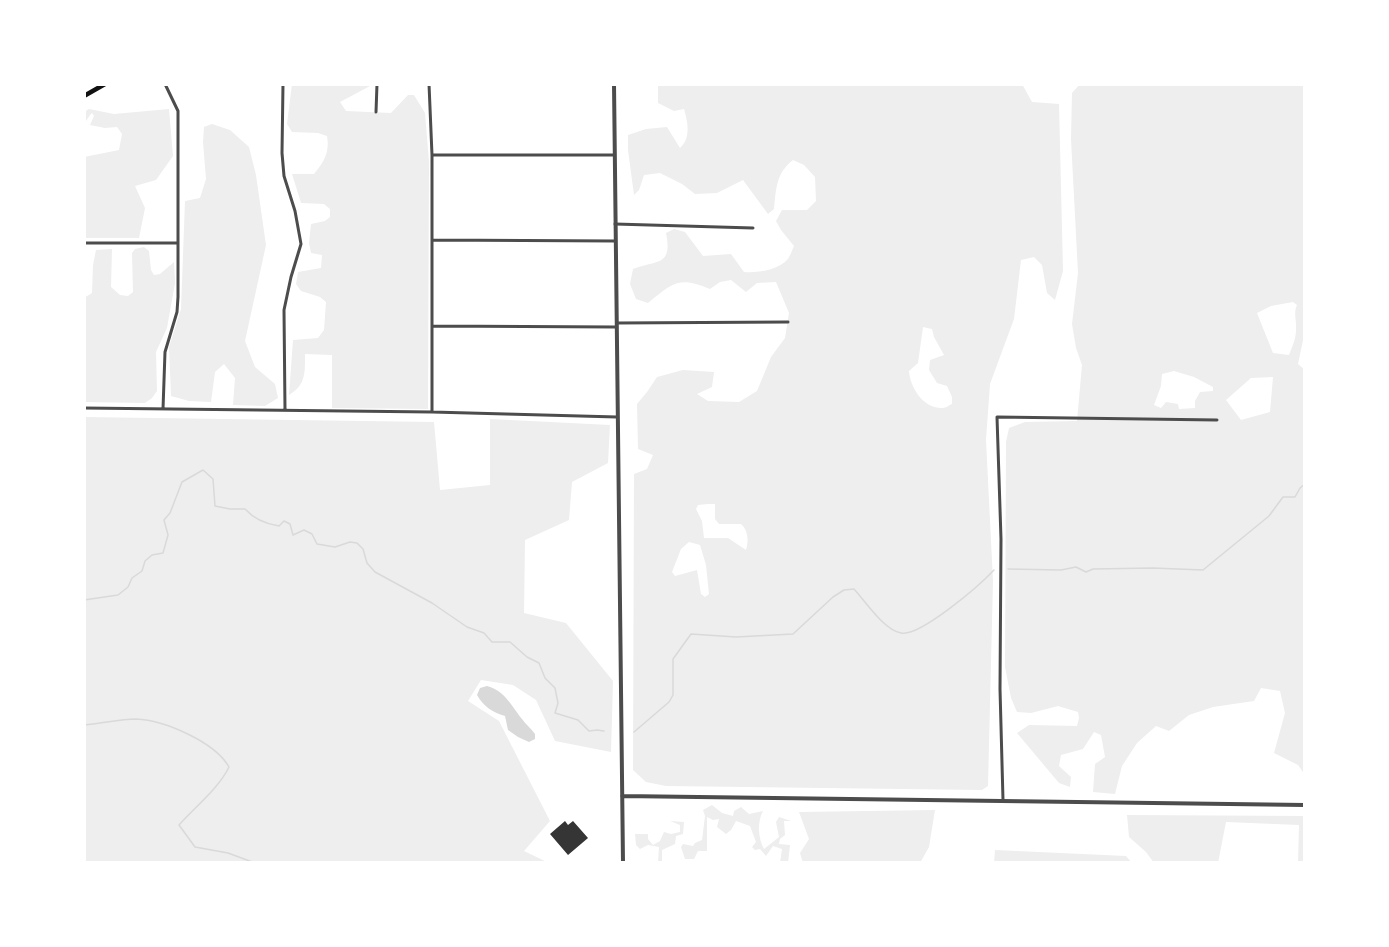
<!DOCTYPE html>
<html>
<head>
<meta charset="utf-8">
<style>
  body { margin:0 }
  #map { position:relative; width:1389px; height:947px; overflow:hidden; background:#fff; font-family:"IBM Plex Sans",sans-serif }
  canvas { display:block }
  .frame { position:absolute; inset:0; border:86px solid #fff; pointer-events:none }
</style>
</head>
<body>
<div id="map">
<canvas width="1389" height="947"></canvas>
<div class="frame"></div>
</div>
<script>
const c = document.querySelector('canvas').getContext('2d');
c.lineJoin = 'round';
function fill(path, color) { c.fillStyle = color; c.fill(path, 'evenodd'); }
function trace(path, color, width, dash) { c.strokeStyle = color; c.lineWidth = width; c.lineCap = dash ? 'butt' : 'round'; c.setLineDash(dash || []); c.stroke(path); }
const green = new Path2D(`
  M292,84H367L370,86L340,102L346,111L391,113L408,95H414L425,113L429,162L428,409L332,408V355L305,354C305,372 306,385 289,395L293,340L318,338L324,330L326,302L320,297L301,291L296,284L298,272L321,268L322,255L311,253L309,243L311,224L325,221L330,217V209L324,204L301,203L292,174H314C324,162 330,152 327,136L318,133L292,132L287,124Z
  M658,84H1022L1032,102L1059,104L1063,271L1055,300L1047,293L1042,265L1034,257L1021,260L1014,319L990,384L986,440L993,581L988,786L982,790L666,786L646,782L633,770L634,474L647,469L653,455L638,449L637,404L647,392L657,377L683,370L714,372L712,387L697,394L708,401L739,402L757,391L771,357L785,338L789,313L776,282L757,283L746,292L731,280L720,282L710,289C680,276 673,282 648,303L636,299L630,284L633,269C656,260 673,267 666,233L674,229L685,232L703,256L731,254L744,272C757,273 778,270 787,260C790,257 792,250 794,246L781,230L776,221L782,210H807L816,201L815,177L804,165L793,160C776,173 776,189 774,209L768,214L743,180L717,193L695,194L682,184L660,173L644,175L639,190L634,195L628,150V135L646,129L667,127L680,148C691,138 688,123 684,109L674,111L658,103ZM923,327L932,329L934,337L944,355L930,360L929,370L937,383L947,386L952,397V404C949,405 946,408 943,408C923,409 910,387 909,371L918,363ZM708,504H715V519L719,524H741C748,530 749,541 746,550L728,538H704L702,521L696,509L698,505ZM689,542L700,545L706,565L709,594L705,597L701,594L697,570L675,576L672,572L681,549Z
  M1080,84H1305V331L1298,364L1305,370V775L1298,765L1274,753L1285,713L1280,691L1261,688L1254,701L1213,707L1189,715L1169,731L1156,726L1137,743L1122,766L1115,794L1093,792L1095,764L1105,757L1101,735L1094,732L1083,749L1061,755L1059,766L1071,777L1070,787L1059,783L1017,733L1029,725L1077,726L1079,718L1078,712L1058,706L1031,713L1017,712L1011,698L1005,667L1006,442L1009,428L1025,422L1077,421L1082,365L1076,348L1072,324L1078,273L1071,139L1072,93ZM1293,302L1297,305C1293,313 1297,321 1296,330C1296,339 1292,347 1289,355L1273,353L1257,313L1271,306ZM1174,371L1194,377L1213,387V391L1200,392L1195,401V408L1179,409L1178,404L1166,402L1161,408L1154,405L1161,386L1162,374ZM1273,377L1270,412L1241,420L1226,400L1251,378Z
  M89,109L114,114L169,109L173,156L156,180L135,186L145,208L139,238H84V157L119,150L122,134L117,127L105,128L90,125L94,116L92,113L90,115L84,124V112Z
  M212,124L230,130L249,147L256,175L266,245L245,341L255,367L275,384L278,398L265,406L233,405L235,378L224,364L215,372L211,402L189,401L171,396L169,347L181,309L185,201L200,198L206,179L203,142L204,127Z
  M144,247L149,251L151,270L154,275L160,274L174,262L175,283L167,328L156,352L157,391L152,398L145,403L84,402V298L92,293L93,265L96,250L112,249L111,287L120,295L128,296L133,292L132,253L135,249Z
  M84,417L434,422L440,490L490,485V419L610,425L608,463L572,482L569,520L525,540L524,613L566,623L613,681L611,752L555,741L536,700L513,685L481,680L468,701L499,721L550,821L524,851L549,863H84Z
  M712,805L722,813L733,816L734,811L741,807L749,814L763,811C757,822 758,838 764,849L779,837L776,822L779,817L791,821H784L785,835L780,839L779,844L790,845L788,863H780L782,849L773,846L766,856L760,849L755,850L752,847L756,842L750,826L736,821L731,830L726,834L717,827L719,819L713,820L707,817V851H698L694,859H685L681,847L683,844L693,846L695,843L702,840L705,816L703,810Z
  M935,810L929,847L920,863H803L800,853L809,839L799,812Z
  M1127,815L1305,816V863H1298L1299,825L1226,822L1218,863H1154L1146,852L1129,837Z
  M670,821L684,822L683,834L676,836L675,844L662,850V863H658L659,847L648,845L640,849L636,845L635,834H648V839L653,845L660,841L664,832L671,834L680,832V825Z
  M995,850L1126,856L1132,863H994Z`);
const water = new Path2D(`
  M487,686C505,691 511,705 522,719C526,725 531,728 535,734V739L529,742L518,737L508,730L505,716C492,712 484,707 477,695L480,688Z`);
const stream = new Path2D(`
  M1008,569L1061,570L1076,567L1086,572L1093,569L1153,568L1203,570L1269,516L1283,497H1295L1300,488L1305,484
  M84,600L118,595L128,587L132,578L142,571L145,561L152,555L163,553L168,535L164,520L170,513L182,482L203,470L213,479L215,506L230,509H245C254,519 266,524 279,526L284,521L290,524L293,535L304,530L312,534L317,544L335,547L350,542L357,543L363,549L367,563L375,572L432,603L467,627L484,633L492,642H510L527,657L539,663L545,678L555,688L558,703L555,713L578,720L589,731L597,730L604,731
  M84,725C101,724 119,719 136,719C164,720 215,742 229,767C219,788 195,807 179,825L195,847L228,853L255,863
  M634,732L669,702L673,695V659L691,634L736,637L793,634L833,597L844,590L854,589C865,601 884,630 901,633C920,637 980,585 994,570`);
const building = new Path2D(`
  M565,821L568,825L573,821L588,838L568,855L550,834Z`);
const minor = new Path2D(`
  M283,84L282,153L284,176L295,211L301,244L291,277L284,310L285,410
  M429,84L432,155V412
  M376,112L377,84
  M432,155H614
  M615,224L753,228
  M432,240L615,241
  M84,243H177
  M617,323L788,322
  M432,326L615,327
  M84,408L432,412L617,417
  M163,409L165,352L177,312L178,297V111L165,84
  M1003,800L1000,689L1001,539L997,417L1217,420`);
const tertiary = new Path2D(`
  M614,84L623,863
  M622,796L1305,805`);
const primary = new Path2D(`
  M84,96L105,84`);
fill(green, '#eee');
fill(water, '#d9d9d9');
trace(stream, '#d9d9d9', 1.5);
fill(building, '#353535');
trace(minor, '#4c4c4c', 3);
trace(tertiary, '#4c4c4c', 4);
trace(primary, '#111', 4.5);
</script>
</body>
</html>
